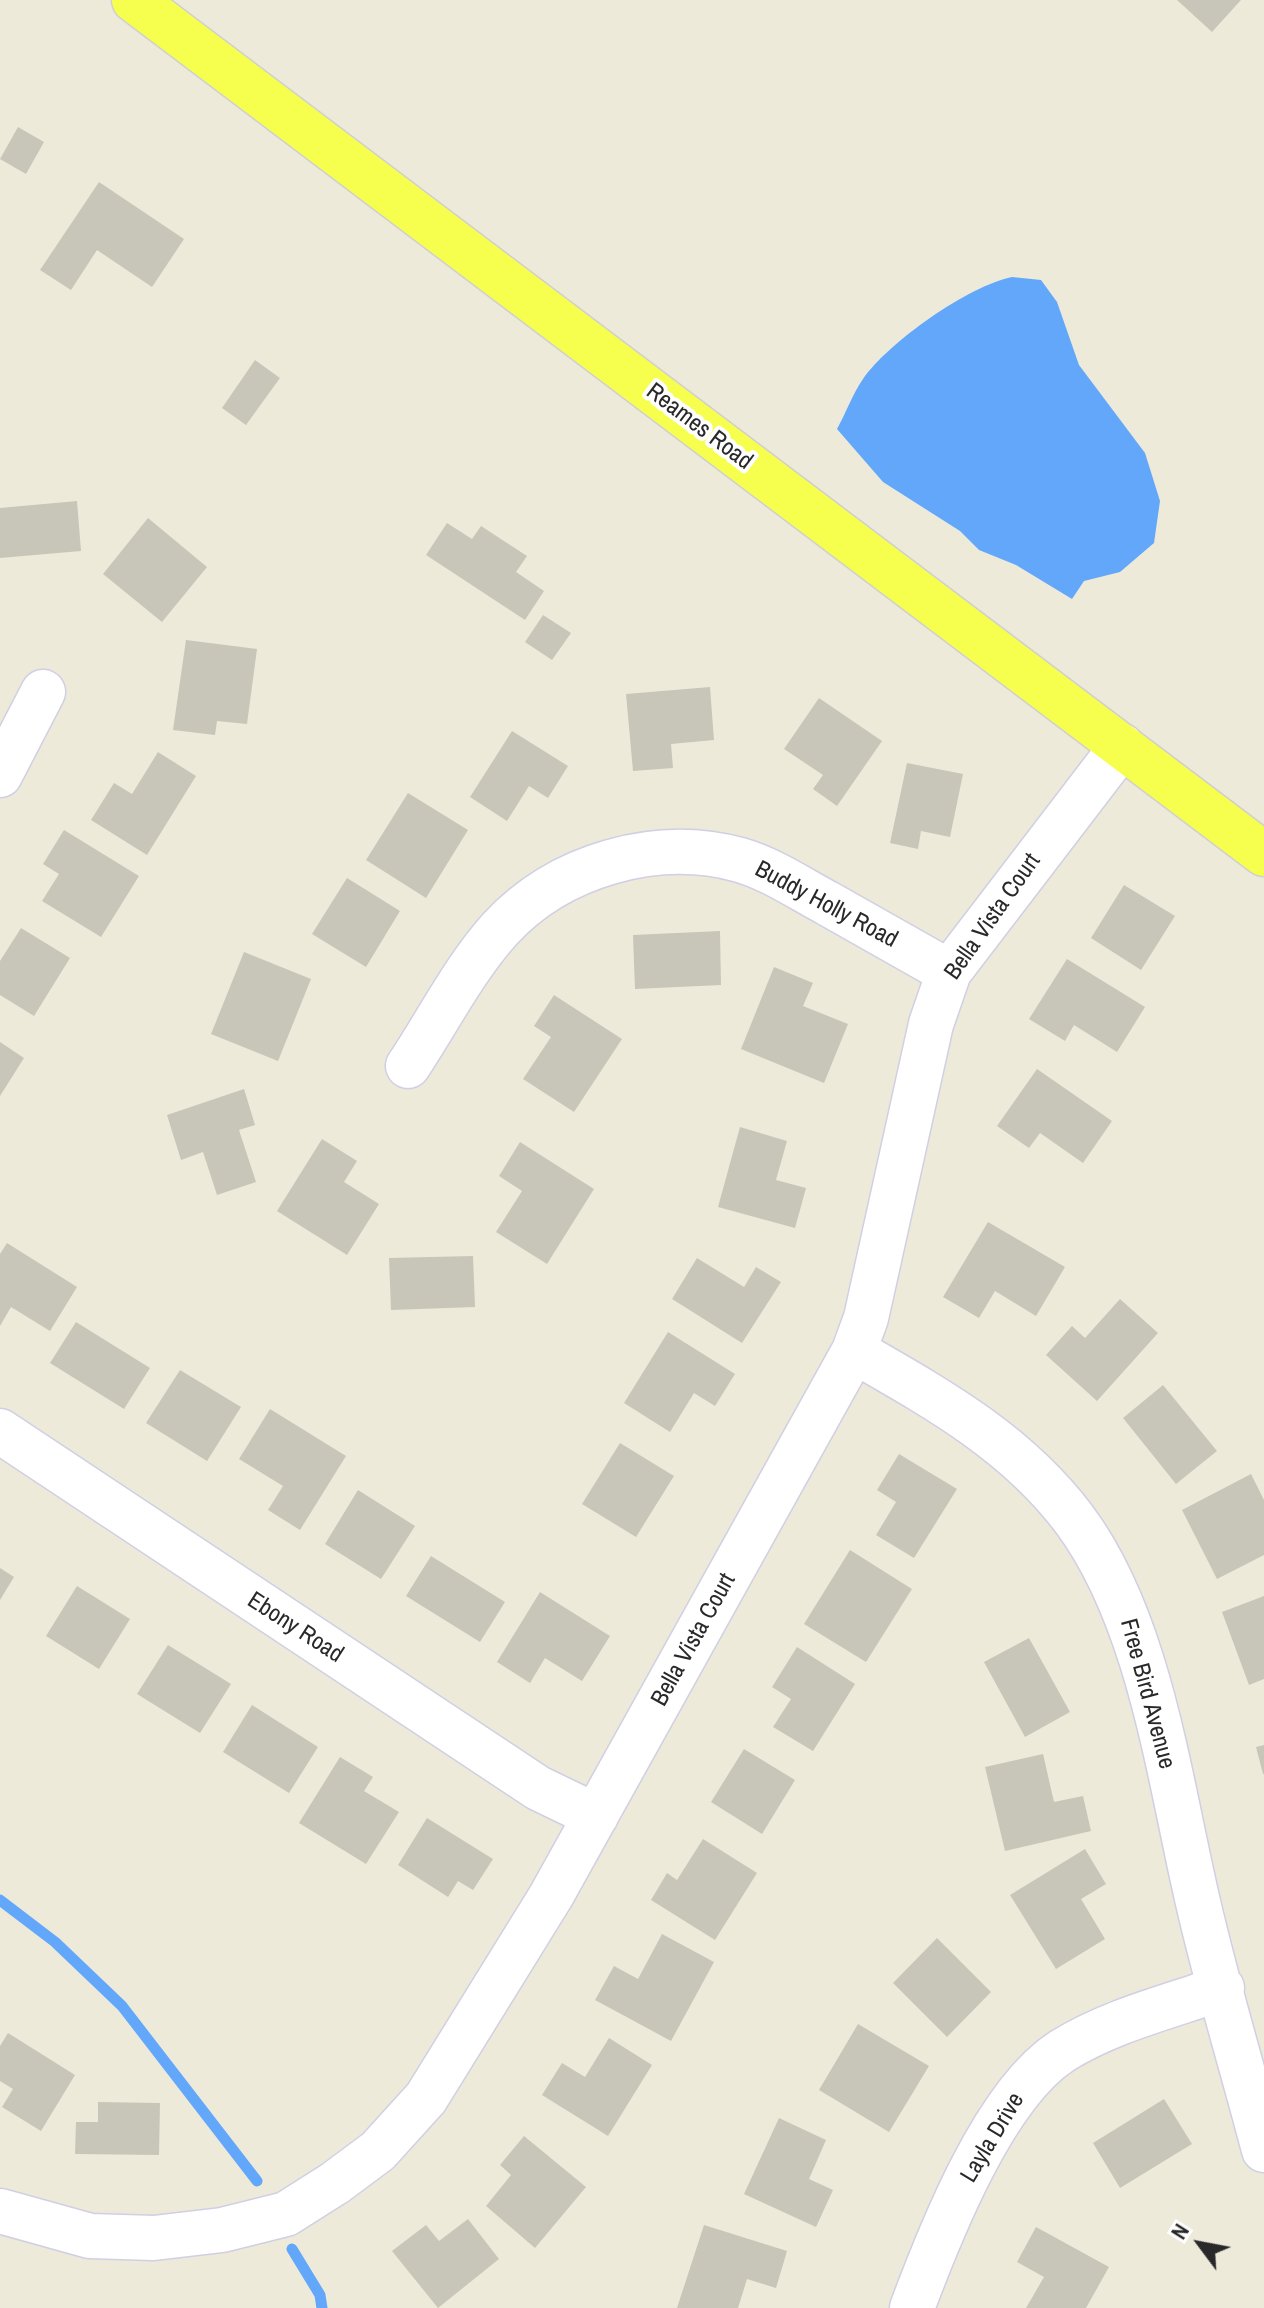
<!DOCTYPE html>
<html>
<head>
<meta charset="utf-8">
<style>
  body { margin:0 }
  #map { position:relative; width:1264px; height:2308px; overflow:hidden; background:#edeada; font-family:"Archivo Narrow",sans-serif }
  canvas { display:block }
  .north { position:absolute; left:1160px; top:2204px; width:80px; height:80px; -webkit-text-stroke:6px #fff; paint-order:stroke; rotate:302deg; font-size:22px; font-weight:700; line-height:32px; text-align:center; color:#292929 }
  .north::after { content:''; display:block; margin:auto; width:28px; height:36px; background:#292929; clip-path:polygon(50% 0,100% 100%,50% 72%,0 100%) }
</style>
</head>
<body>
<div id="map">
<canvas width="1264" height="2308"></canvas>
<div class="north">N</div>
</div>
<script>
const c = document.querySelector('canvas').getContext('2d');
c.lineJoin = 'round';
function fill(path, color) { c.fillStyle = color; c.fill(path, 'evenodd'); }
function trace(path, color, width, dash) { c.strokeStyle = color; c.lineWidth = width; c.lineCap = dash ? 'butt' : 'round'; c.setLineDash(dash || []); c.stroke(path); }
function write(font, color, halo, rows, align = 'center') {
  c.font = font + ' "Archivo Narrow",sans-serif'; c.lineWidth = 8; c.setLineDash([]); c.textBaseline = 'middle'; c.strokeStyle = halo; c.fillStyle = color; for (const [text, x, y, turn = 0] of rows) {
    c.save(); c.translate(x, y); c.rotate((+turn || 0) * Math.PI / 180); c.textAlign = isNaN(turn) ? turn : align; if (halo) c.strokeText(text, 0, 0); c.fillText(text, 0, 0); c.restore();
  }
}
const water = new Path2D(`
  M1012,277L1041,280L1057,302L1079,365L1145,453L1160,501L1154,543L1120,572L1084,581L1072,599L1016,565L979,550L960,531L883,482L837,429C846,413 853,393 863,379C889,342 968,286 1012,277Z`);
const stream = new Path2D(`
  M0,1900L55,1942L122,2006L257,2181
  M292,2249L320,2295L322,2308`);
const building = new Path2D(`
  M1177,0H1241L1212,32Z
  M18,127L44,142L26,174L0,159Z
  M99,182L184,239L152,287L97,250L71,290L40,270Z
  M255,360L280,378L246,425L222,408Z
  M77,501L81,551L0,558V508Z
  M148,518L207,567L162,622L103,574Z
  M447,523L472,539L481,526L527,556L516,572L544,591L525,620L426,555Z
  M543,615L571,633L552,660L525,642Z
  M186,640L257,649L247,724L217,721L215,735L173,730Z
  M710,687L714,740L671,744L673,768L633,771L626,694Z
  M819,698L882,741L837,806L813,789L823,775L784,749Z
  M512,731L568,766L548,798L529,786L507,821L470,797Z
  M158,752L196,776L147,855L91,820L114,783L132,794Z
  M907,763L963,774L950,837L921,831L918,849L890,843Z
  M408,793L468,830L426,898L366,860Z
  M64,830L139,876L101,937L42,901L59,874L43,864Z
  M347,878L400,911L366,967L312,934Z
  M1124,885L1175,916L1141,970L1091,938Z
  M21,928L70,958L34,1016L0,995V961Z
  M720,931L721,985L635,989L633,935Z
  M244,952L311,979L278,1061L211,1034Z
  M1067,959L1145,1007L1117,1052L1074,1025L1065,1041L1029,1019Z
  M774,967L813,983L803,1006L848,1024L824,1083L741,1049Z
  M554,995L622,1039L574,1112L523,1079L551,1037L534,1026Z
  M0,1042L24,1058L0,1096Z
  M1037,1069L1112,1121L1083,1163L1040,1133L1029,1148L997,1126Z
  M244,1089L255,1125L239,1130L256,1182L217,1195L203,1152L181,1160L167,1115Z
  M740,1127L787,1141L776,1180L806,1188L795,1228L718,1207Z
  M322,1139L357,1161L344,1182L379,1204L347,1255L277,1211Z
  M520,1142L594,1189L547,1264L496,1232L522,1191L499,1176Z
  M988,1222L1065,1267L1036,1316L995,1291L979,1318L943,1297Z
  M7,1243L77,1287L50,1331L11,1307L0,1326V1254Z
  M473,1256L475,1307L391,1310L389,1258Z
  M697,1258L744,1287L756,1267L781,1282L742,1343L672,1299Z
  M1120,1299L1158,1333L1097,1401L1046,1355L1072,1326L1085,1338Z
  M76,1322L150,1368L124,1409L50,1363Z
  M668,1332L735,1374L715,1406L694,1393L670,1432L624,1403Z
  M180,1370L241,1407L207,1461L146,1423Z
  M1163,1385L1217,1451L1176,1484L1123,1418Z
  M270,1409L346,1456L300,1530L268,1510L283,1486L239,1459Z
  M620,1443L674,1476L636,1537L582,1504Z
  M899,1454L957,1489L914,1558L876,1535L896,1502L877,1490Z
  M1251,1474L1264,1500V1555L1217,1579L1182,1510Z
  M358,1490L415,1526L381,1579L325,1544Z
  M850,1550L912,1589L866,1662L804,1624Z
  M431,1556L505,1602L480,1642L406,1596Z
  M0,1568L14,1577L0,1600Z
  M77,1586L130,1619L99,1669L46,1636Z
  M540,1592L610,1636L582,1681L545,1658L530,1683L497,1662Z
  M1264,1596V1679L1249,1685L1222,1612Z
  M1029,1638L1070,1712L1025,1737L984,1662Z
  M168,1645L231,1684L200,1733L137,1694Z
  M797,1647L855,1684L813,1751L773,1727L791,1699L772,1687Z
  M252,1705L318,1747L289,1793L223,1752Z
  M1264,1745V1774H1263L1256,1747Z
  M744,1749L795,1780L762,1834L711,1802Z
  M1043,1754L1054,1802L1083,1796L1091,1831L1005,1851L985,1767Z
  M340,1757L373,1777L364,1791L399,1812L366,1864L299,1823Z
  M427,1818L493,1859L473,1890L458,1881L448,1897L398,1865Z
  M703,1839L757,1873L715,1940L651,1900L667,1873L677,1880Z
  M1085,1849L1106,1884L1081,1899L1105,1939L1056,1969L1010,1895Z
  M662,1934L714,1962L671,2041L595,2000L614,1966L638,1979Z
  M937,1938L991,1992L947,2037L893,1983Z
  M858,2024L929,2066L889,2132L819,2090Z
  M8,2033L75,2075L41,2131L2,2107L13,2089L0,2081V2046Z
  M609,2038L652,2065L608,2136L542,2095L562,2063L585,2077Z
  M1164,2099L1192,2144L1120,2188L1093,2143Z
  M98,2102L160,2103L159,2155L75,2154L76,2122H98Z
  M779,2118L826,2140L809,2179L833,2190L816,2227L744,2194Z
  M524,2136L586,2187L535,2248L486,2206L511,2175L500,2165Z
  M468,2219L499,2259L438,2308L392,2251L426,2225L439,2241Z
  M704,2225L787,2251L776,2288L747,2279L738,2308H677Z
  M1036,2227L1109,2267L1086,2308H1026L1044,2277L1017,2262Z`);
const minor = new Path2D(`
  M0,775L43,692
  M408,1066C438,1021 464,969 500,929C559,865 656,837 740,860C771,869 799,888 827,903C868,926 908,949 949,972
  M854,1351C936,1398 1016,1442 1074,1519C1149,1619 1169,1777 1197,1898C1216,1982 1242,2066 1264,2150
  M0,1431L538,1788L596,1816
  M0,2211L90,2236L154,2238L222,2230L286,2214L335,2183L378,2151L426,2098L551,1896L854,1351L866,1318L931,1024L949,972L1122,746
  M912,2308C940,2233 994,2095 1062,2051C1110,2021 1168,2007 1222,1988`);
const major = new Path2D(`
  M134,0L1264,854`);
const streetNames = [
  ["Reames Road",699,427,37],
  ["Buddy Holly Road",826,905,28],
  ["Bella Vista Court",993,917,-55],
  ["Ebony Road",295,1628,33],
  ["Bella Vista Court",694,1640,-61],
  ["Free Bird Avenue",1147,1694,75],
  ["Layla Drive",993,2138,-59]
];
fill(water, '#62a7fa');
trace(stream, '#62a7fa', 11);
fill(building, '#c8c6b9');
trace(minor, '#d1cfe4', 47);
trace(major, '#d0d0d0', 47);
trace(minor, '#fff', 44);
trace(major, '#f6fe4e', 44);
write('24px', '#292929', '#fff', streetNames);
</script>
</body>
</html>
